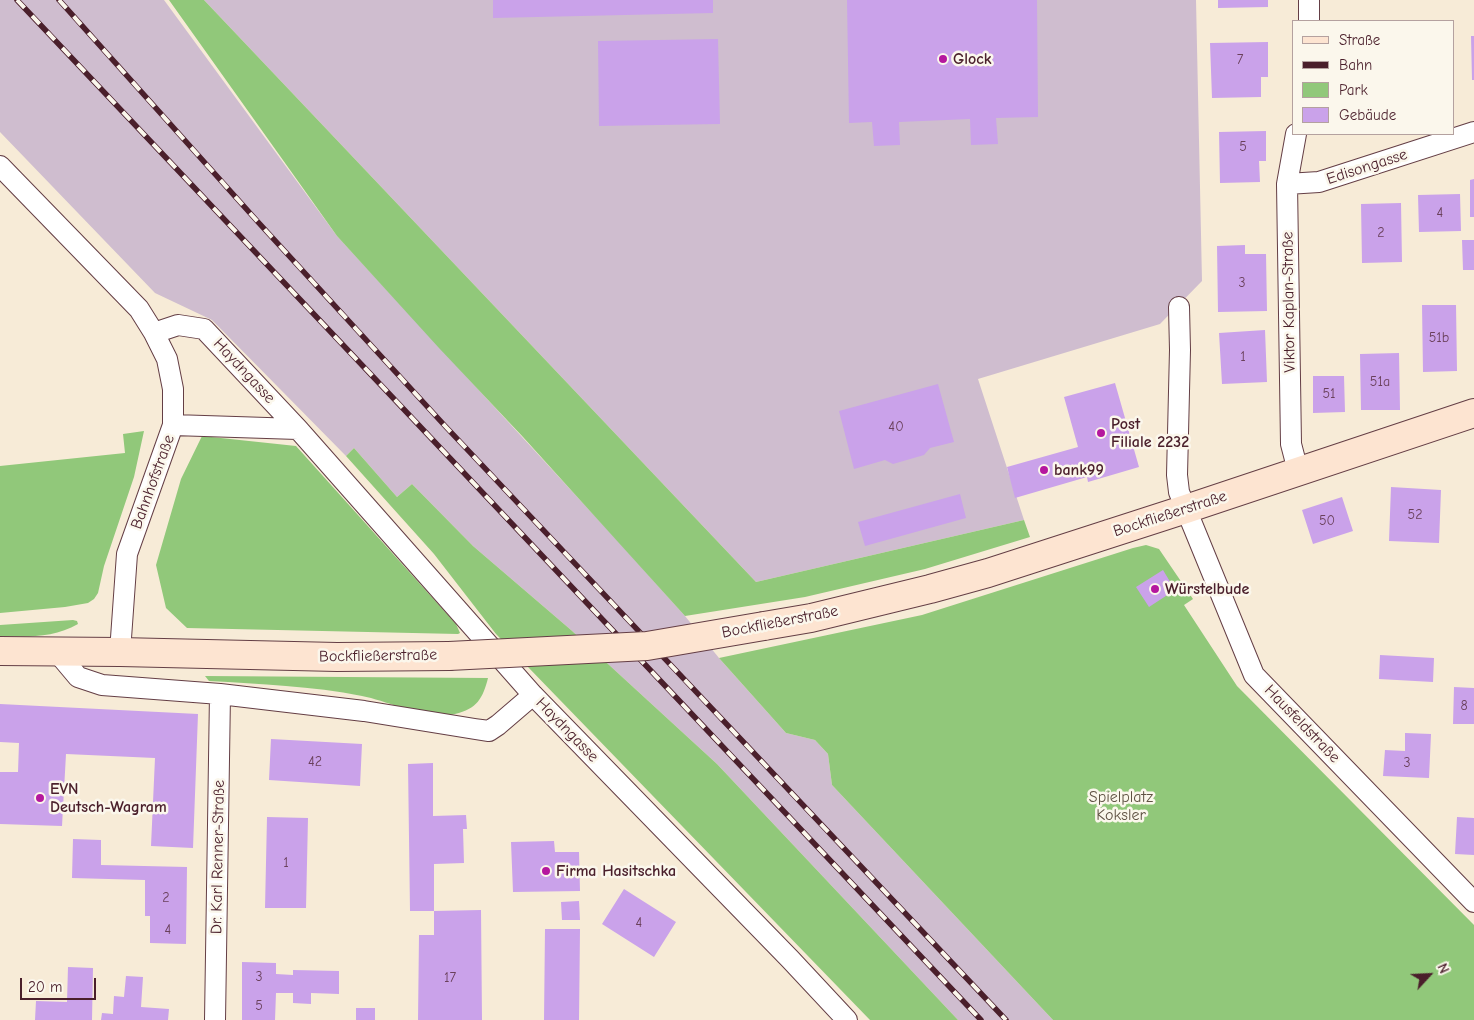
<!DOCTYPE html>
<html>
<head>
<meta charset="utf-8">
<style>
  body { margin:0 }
  #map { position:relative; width:1474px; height:1020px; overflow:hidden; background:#f7ebd7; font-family:"Comic Neue",sans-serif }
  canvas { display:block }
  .legend { position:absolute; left:1292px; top:20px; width:162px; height:115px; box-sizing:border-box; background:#fbf7ec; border:1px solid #b4a19f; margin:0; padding:6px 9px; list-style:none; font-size:15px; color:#4a1f2b }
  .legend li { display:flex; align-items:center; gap:10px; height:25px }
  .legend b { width:25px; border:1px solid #b4a19f }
  .north { position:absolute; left:1404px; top:950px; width:50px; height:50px; -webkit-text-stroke:4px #fbf7ec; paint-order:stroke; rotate:65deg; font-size:14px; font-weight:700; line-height:20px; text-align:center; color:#4a1f2b }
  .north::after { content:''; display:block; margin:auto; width:18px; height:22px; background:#4a1f2b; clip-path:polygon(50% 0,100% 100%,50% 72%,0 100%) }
  .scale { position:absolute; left:20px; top:978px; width:76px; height:22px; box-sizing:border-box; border:2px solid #4a1f2b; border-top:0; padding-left:6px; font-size:15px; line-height:18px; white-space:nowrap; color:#4a1f2b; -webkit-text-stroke:4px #fbf7ec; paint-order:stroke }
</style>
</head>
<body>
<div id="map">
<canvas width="1474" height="1020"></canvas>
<ul class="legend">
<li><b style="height:6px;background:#fde4d1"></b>Straße</li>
<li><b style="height:6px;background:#4a1f2b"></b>Bahn</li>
<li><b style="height:14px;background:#91c87a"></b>Park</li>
<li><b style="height:14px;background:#caa2ea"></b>Gebäude</li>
</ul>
<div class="north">N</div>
<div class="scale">20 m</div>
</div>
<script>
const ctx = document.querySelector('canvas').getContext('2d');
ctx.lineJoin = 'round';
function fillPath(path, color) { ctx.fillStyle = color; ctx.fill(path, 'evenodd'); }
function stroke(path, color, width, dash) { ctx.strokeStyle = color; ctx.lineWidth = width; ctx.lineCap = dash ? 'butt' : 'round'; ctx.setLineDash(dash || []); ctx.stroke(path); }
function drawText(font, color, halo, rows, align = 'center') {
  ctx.font = font + ' "Comic Neue",sans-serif'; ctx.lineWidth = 5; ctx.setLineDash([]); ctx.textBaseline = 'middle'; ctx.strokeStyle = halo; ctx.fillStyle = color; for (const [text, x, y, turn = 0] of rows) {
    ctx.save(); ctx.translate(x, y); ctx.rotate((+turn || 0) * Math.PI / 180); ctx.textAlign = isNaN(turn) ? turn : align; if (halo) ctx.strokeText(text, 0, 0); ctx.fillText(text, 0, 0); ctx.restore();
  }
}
fillPath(new Path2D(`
  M0 0H164L337 236 616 539 685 616 719 658 786 733 815 740 828 754 832 785 1053 1020H958L717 764 571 630 473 546 412 484 397 497 354 448 346 456 212 320 155 293 0 132Z
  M204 0H1196L1202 281 1160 324 978 379 1024 520 756 582Z`), '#cfbdcf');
fillPath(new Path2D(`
  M169 0H204L756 582 1024 520 1030 537 925 569 805 597 685 616 523 437 439 348 337 236Z
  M144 431 134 477 104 566 98 593 94 599 88 603 65 607 0 613V466L125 453 123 434Z
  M202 436 296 446 456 624 460 633 458 634 187 628 166 608 156 565 181 479Z
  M354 448 397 497 412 484 473 546 571 630 717 764 958 1020H870L496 634 434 554 346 456Z
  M1146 545 1159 549 1193 599 1184 605 1237 686 1474 925V1020H1053L832 785 828 754 815 740 786 733 719 658 922 615 1133 548Z
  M73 620 77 621 78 624C54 638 27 637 0 636V625Z
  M205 676 488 678C483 698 477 709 455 714 427 721 389 701 362 696 312 686 260 684 209 681Z`), '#91c87a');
fillPath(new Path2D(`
  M493 0H713V13L493 18Z
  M847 0H1037L1038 117 996 118 998 144 971 145 970 119 899 122 900 145 874 146 872 122 849 123Z
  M1218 0H1268V7L1218 8Z
  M1471 36H1474V80H1472Z
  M718 39 720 124 599 126 598 41Z
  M1268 42V77H1261V97L1212 98 1210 43Z
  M1266 131V161H1259L1260 182 1220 183 1219 132Z
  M1474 179V217H1470V180Z
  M1460 194 1461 231 1419 232 1418 195Z
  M1401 203 1402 262 1362 263 1361 204Z
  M1462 240H1474V270H1463Z
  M1245 245V254H1266L1267 311 1218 312 1217 246Z
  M1422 305H1456L1457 371 1423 372Z
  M1265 330 1267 382 1222 384 1219 333Z
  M1399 353 1400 410H1361L1360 354Z
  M1313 376H1344L1345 412 1313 413Z
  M1115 383 1139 467 1088 482 1087 477 1015 498 1007 467 1078 447 1064 397Z
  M938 384 954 442 930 448 924 455 893 464 885 460 854 469 839 411Z
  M1391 487 1441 490 1439 543 1389 541Z
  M960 494 966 518 865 546 858 522Z
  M1342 497 1353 531 1313 544 1302 510Z
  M1163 570 1175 590 1149 607 1136 587Z
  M1380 655 1434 658 1433 682 1379 679Z
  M1454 687 1474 688V724H1453Z
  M0 704 198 714 193 848 151 846 155 758 66 754 62 826 0 824V772H18L19 743 0 742Z
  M1405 733 1431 734 1429 778 1383 776 1385 750 1405 751Z
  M271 739 362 744 360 786 269 780Z
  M433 763V816L466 815 467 829H463L464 863 434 864V911L481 910 482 1020H418L419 935H434V911H410L408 764Z
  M267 817 308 818 306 908H265Z
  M1457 817 1474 818V855L1455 854Z
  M73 839 101 840V865L187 867 186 944 150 943V916H145V880L72 878Z
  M554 841 555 852H579L580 891 513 892 511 842Z
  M624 889 676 922 654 957 602 924Z
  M579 901 580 920H562L561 902Z
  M545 929H580L579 1020H544Z
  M242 962 276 963V974L293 975V970L339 971V994L311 993V1004L293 1003V993H276L275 1020H242Z
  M68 967 93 968 92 1020H35L36 1001 67 1002Z
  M126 976 143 977 141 1007 169 1009 168 1020H101L102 1013 113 1014 114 996 124 997Z
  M356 1008H375V1020H356Z`), '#caa2ea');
const minor = new Path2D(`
  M1309 0V21
  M1296 134 1287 184 1291 444 1298 471
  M0 166 139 309 154 333 167 359 173 389V425L127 554 120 652
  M1287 184 1319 182 1474 132
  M1179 307 1180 350 1177 475 1179 492 1254 675 1474 902
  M154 333 178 325 204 329 298 429 533 695 790 959 847 1020
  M173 425 298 429
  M57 652 78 677 102 685 220 694 364 711 475 729 489 731 498 725 533 695
  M215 1020 220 694`);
const secondary = new Path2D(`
  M764 626 811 618 930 589 988 573 1186 509 1474 413
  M0 651 120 652 337 657 449 656`);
stroke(minor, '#643e45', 22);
stroke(secondary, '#643e45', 30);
stroke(minor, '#fff', 20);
stroke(secondary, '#fde4d1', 28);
const rail = new Path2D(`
  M17 0 981 1020
  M59 0 258 222 446 427 1006 1020`);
stroke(rail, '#4a1f2b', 5.5);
stroke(rail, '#fbf7ec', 4, [11]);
const secondaryBridge = new Path2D(`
  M449 656 647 646 764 626`);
stroke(secondaryBridge, '#643e45', 30, []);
stroke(secondaryBridge, '#fde4d1', 28);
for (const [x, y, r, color] of [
  [943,59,5,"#b5179e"],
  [1101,433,5,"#b5179e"],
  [1044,470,5,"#b5179e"],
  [1155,589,5,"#b5179e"],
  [40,798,5,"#b5179e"],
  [546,871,5,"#b5179e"]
]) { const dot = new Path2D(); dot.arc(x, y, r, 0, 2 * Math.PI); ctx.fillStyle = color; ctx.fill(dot); stroke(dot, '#fbf7ec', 2); }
drawText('14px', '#6a405b', null, [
  ["7",1240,60],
  ["5",1243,147],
  ["4",1440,213],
  ["2",1381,233],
  ["3",1242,283],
  ["51b",1439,338],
  ["1",1243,357],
  ["51a",1380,382],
  ["51",1329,394],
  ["40",896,427],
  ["52",1415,515],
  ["50",1327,521],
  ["8",1464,706],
  ["42",315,762],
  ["3",1407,763],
  ["1",286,863],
  ["2",166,898],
  ["4",639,923],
  ["4",168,930],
  ["3",259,977],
  ["17",450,978],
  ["5",259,1006]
]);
drawText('bold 16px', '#4a1f2b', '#fbf7ec', [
  ["Glock",953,59],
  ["Post",1111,424],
  ["Filiale 2232",1111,442],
  ["bank99",1054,470],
  ["Würstelbude",1165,589],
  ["EVN",50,789],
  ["Deutsch-Wagram",50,807],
  ["Firma Hasitschka",556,871]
], 'left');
drawText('16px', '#4a1f2b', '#fbf7ec', [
  ["Edisongasse",1367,167,-18],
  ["Viktor Kaplan-Straße",1289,302,-91],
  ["Haydngasse",244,371,47],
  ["Bahnhofstraße",153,482,-70],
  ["Bockfließerstraße",1170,514,-18],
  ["Bockfließerstraße",780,622,-11],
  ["Bockfließerstraße",378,656,-1],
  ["Hausfeldstraße",1302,724,46],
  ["Haydngasse",567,730,46],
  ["Dr. Karl Renner-Straße",218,857,-89]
]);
drawText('16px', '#5f5243', '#fbf7ec', [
  ["Spielplatz",1121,797],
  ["Koksler",1121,815]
]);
</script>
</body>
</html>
